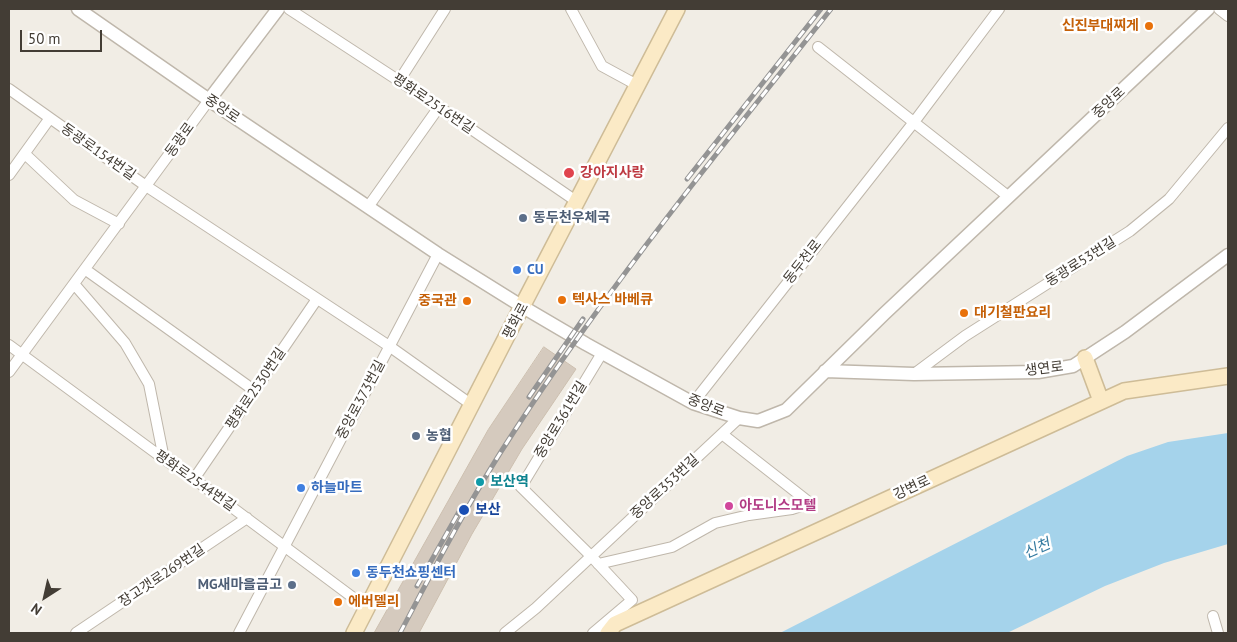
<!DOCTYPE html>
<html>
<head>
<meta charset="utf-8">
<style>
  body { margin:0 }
  #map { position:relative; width:1237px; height:642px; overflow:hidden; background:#f1ede5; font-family:"PT Sans",sans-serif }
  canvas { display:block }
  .frame { position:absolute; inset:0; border:10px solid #433d35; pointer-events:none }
  .north { position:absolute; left:20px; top:572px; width:50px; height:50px; -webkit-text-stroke:4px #fff; paint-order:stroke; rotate:215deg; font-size:14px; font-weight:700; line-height:20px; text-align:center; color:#433d35 }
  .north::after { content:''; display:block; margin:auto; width:18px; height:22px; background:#433d35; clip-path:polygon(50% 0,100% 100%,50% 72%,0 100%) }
  .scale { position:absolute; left:20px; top:30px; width:82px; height:22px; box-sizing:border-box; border:2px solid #433d35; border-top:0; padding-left:6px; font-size:15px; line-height:18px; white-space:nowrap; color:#433d35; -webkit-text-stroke:4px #fff; paint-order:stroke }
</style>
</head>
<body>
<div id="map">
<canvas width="1237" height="642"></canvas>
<div class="frame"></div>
<div class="north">N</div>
<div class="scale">50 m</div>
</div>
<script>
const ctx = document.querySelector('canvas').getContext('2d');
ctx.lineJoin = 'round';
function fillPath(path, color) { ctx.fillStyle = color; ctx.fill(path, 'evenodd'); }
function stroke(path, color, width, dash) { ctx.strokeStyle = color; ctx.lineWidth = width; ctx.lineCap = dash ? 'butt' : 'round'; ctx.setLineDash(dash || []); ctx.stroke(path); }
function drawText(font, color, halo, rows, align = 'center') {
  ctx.font = font + ' "PT Sans","Noto Sans KR",sans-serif'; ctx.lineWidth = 5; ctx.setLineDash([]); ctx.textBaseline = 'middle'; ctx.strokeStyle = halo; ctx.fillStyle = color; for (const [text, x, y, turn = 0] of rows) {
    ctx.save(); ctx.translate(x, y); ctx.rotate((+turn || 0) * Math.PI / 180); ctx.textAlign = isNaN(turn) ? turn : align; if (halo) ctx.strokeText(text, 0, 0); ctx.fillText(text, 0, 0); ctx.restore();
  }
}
fillPath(new Path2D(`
  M1228 433V544L1164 563 1105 586 1007 633H780L1127 456 1168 442Z`), '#a5d3eb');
const building = new Path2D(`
  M544 347 576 369 522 449 472 534 419 633H374L488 430Z`);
fillPath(building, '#d5cabe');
stroke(building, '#ccbfaf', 1);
const minor = new Path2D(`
  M289 9 439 107 576 201
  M571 9 602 66 637 85
  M1219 9 1228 16
  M818 47 1009 197
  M399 81 445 9
  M9 89 146 186 389 346 472 405
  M25 154 74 200 119 224
  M9 175 50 118
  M368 207 439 107
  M86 270 255 391
  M75 285 125 343 149 384 164 459
  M9 345 164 459 194 479 367 608
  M9 372 209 100
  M914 374 965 336 1130 231 1169 199 1228 128
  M693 403 914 122 999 9
  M722 434 810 503
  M194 479 317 299
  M598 564 672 547 715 523 749 515 792 509 810 503
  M1213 616 1218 633
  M76 633 247 518
  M239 633 438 254
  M505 633 536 608 739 418
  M593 633 632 600 591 556 521 487 602 353`);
const tertiary = new Path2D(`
  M78 9 209 100 438 254 523 307 586 344 693 403 739 418 758 421 786 410 884 314 1208 9
  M209 100 278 9
  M825 371 914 374 1038 372 1073 366 1125 332 1228 255`);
const secondary = new Path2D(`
  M1085 358 1101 401
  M354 633C461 425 568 216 677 9
  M608 633 615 624 1124 391 1228 376`);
stroke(minor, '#bfb7ab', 12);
stroke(tertiary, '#bfb7ab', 15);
stroke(secondary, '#cebc97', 18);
stroke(minor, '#fff', 10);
stroke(tertiary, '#fff', 12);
stroke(secondary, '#fbeac6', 15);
const rail = new Path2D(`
  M687 179 821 9
  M529 397 583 319
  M417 586 460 510
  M400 633C436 565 472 495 515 430 611 283 722 147 831 9`);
stroke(rail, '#949494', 5);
stroke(rail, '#fff', 3, [9]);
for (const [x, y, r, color] of [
  [1149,26,5,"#e8710a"],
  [569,173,6,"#e0444e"],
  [523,218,5,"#5c6f8a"],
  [517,270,5,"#3f7fe0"],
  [562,300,5,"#e8710a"],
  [467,301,5,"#e8710a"],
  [964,313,5,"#e8710a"],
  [416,436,5,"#5c6f8a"],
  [480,482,5,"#0f9aa8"],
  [301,488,5,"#3f7fe0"],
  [729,506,5,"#d1479c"],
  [464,510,6,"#1a4fb4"],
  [356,573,5,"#3f7fe0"],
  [292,585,5,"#5c6f8a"],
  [338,602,5,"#e8710a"]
]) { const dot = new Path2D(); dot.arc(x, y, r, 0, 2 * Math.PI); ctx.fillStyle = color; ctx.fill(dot); stroke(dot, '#fff', 2); }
drawText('bold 14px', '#c56008', '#fff', [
  ["신진부대찌게",1139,26,"right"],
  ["텍사스 바베큐",572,300],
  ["중국관",457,301,"right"],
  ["대기철판요리",974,313],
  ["에버델리",348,602]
], 'left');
drawText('14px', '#433d35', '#fff', [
  ["중앙로",1109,103,-43],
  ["평화로2516번길",433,104,34],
  ["중앙로",222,109,34],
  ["동광로",180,140,-54],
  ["동광로154번길",98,152,35],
  ["동두천로",803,262,-52],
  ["동광로53번길",1081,262,-32],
  ["평화로",516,321,-62],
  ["생연로",1044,369,-7],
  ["평화로2530번길",256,389,-56],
  ["중앙로373번길",361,400,-62],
  ["중앙로",706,406,21],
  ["중앙로361번길",561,420,-59],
  ["평화로2544번길",195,481,35],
  ["중앙로353번길",665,487,-43],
  ["강변로",912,488,-25],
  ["장고갯로269번길",162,576,-34]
]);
drawText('bold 14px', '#be3a42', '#fff', [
  ["강아지사랑",580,173]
], 'left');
drawText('bold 14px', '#4e5e75', '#fff', [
  ["동두천우체국",533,218],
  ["농협",426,436],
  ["MG새마을금고",282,585,"right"]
], 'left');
drawText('bold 14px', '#366cbe', '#fff', [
  ["CU",527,270],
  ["하늘마트",311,488],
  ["동두천쇼핑센터",366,573]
], 'left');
drawText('bold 14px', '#0d838f', '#fff', [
  ["보산역",490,482]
], 'left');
drawText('bold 14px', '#b23c85', '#fff', [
  ["아도니스모텔",739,506]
], 'left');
drawText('bold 14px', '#164399', '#fff', [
  ["보산",475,510]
], 'left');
drawText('italic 15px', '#347aa0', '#fff', [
  ["신천",1037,549,-24]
]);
</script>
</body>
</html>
